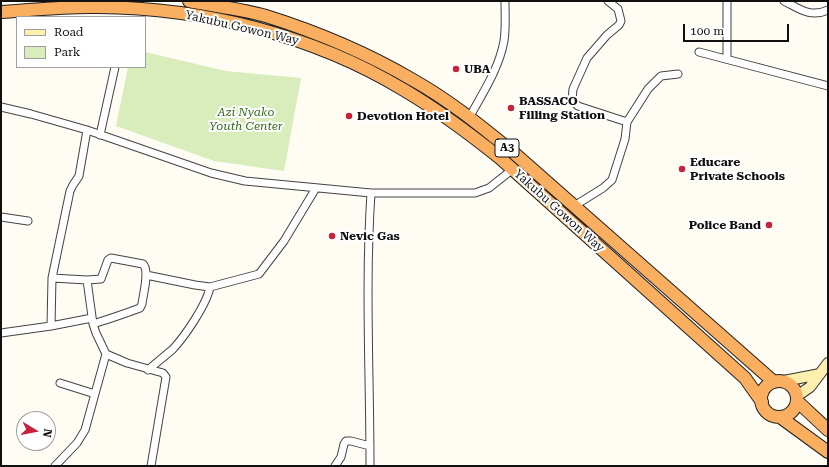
<!DOCTYPE html>
<html>
<head>
<meta charset="utf-8">
<style>
  body { margin:0 }
  #map { position:relative; width:829px; height:467px; overflow:hidden; background:#fffcf4; font-family:"Roboto Serif",serif }
  canvas { display:block }
  .frame { position:absolute; inset:0; border:2px solid #101010; pointer-events:none }
  .legend { position:absolute; left:16px; top:16px; width:130px; height:52px; box-sizing:border-box; background:#fff; border:1px solid #9f9f9f; margin:0; padding:5px 7px; list-style:none; font-size:12px; color:#101010 }
  .legend li { display:flex; align-items:center; gap:8px; height:20px }
  .legend b { width:20px; border:1px solid #9f9f9f }
  .north { position:absolute; left:16px; top:411px; width:40px; height:40px; box-sizing:border-box; background:#fff; border:1px solid #9f9f9f; border-radius:50%; rotate:100deg; font-size:11px; font-weight:700; line-height:16px; text-align:center; color:#101010 }
  .north::after { content:''; display:block; margin:auto; width:14px; height:18px; background:#c62239; clip-path:polygon(50% 0,100% 100%,50% 72%,0 100%) }
  .scale { position:absolute; left:683px; top:24px; width:106px; height:18px; box-sizing:border-box; border:2px solid #101010; border-top:0; padding-left:5px; font-size:12px; line-height:14px; white-space:nowrap; color:#101010; -webkit-text-stroke:3px #fff; paint-order:stroke }
</style>
</head>
<body>
<div id="map">
<canvas width="829" height="467"></canvas>
<div class="frame"></div>
<ul class="legend">
<li><b style="height:5px;background:#ffefaf"></b>Road</li>
<li><b style="height:11px;background:#d9ecbb"></b>Park</li>
</ul>
<div class="north">N</div>
<div class="scale">100 m</div>
</div>
<script>
const ctx = document.querySelector('canvas').getContext('2d');
ctx.lineJoin = 'round';
function fillPath(path, color) { ctx.fillStyle = color; ctx.fill(path, 'evenodd'); }
function stroke(path, color, width, dash) { ctx.strokeStyle = color; ctx.lineWidth = width; ctx.lineCap = dash ? 'butt' : 'round'; ctx.setLineDash(dash || []); ctx.stroke(path); }
function drawText(font, color, halo, rows, align = 'center') {
  ctx.font = font + ' "Roboto Serif",serif'; ctx.lineWidth = 4; ctx.setLineDash([]); ctx.textBaseline = 'middle'; ctx.strokeStyle = halo; ctx.fillStyle = color; for (const [text, x, y, turn = 0] of rows) {
    ctx.save(); ctx.translate(x, y); ctx.rotate((+turn || 0) * Math.PI / 180); ctx.textAlign = isNaN(turn) ? turn : align; if (halo) ctx.strokeText(text, 0, 0); ctx.fillText(text, 0, 0); ctx.restore();
  }
}
fillPath(new Path2D(`
  M145 52 226 71 301 78 284 171 214 161 116 126 128 67H145Z`), '#d9ecbb');
const minor = new Path2D(`
  M608 1 618 9 621 21 619 25 607 35 587 58 573 89 572 100 578 106 627 122
  M784 1C800 9 810 18 828 10
  M699 52 828 86
  M727 59V1
  M1 107 31 114 87 130 211 173 245 181 371 193H475L489 188 513 169
  M469 118C482 94 499 69 504 41 506 28 505 14 505 1
  M100 135 115 67
  M574 206 603 188 612 180 625 139 627 122 648 89 661 76 678 74
  M1 217 28 221
  M146 275 195 285 210 287 259 274 284 241 316 188
  M52 278 87 280 101 279 108 260 111 258 143 264C150 271 143 294 142 304L140 308C124 314 109 319 93 324
  M87 280 93 324 96 333 106 354 127 363 163 373 166 377 151 466
  M51 326 52 278 70 191 73 185 79 176 87 130
  M1 333 51 326 92 318
  M148 370C156 363 165 356 173 349 185 336 207 304 210 287
  M60 383 95 394
  M55 466 77 443 85 430 106 354
  M335 466 341 457 344 444 346 441H351L370 446
  M370 466C370 375 365 284 371 193`);
const secondary = new Path2D(`
  M784 381 820 374
  M797 396 810 387 828 363`);
const trunk = new Path2D(`
  M189 1C214 6 242 9 266 16 317 32 367 53 413 80 449 100 482 127 514 153L774 382
  M1 12C33 10 66 6 98 7 204 8 313 35 404 90 438 110 470 134 500 158L745 378 762 402
  M761 399a18 18 0 1 1 36 0a18 18 0 1 1-36 0Z
  M797 401 828 430
  M780 417 828 452`);
stroke(minor, '#434343', 9);
stroke(secondary, '#323232', 12);
stroke(trunk, '#212121', 14);
stroke(minor, '#fff', 7);
stroke(secondary, '#ffefaf', 10);
stroke(trunk, '#faae60', 12);
for (const [x, y, r, color] of [
  [456,69,4,"#c62239"],
  [511,108,4,"#c62239"],
  [349,116,4,"#c62239"],
  [682,169,4,"#c62239"],
  [769,225,4,"#c62239"],
  [332,236,4,"#c62239"]
]) { const dot = new Path2D(); dot.arc(x, y, r, 0, 2 * Math.PI); ctx.fillStyle = color; ctx.fill(dot); stroke(dot, '#fff', 1.5); }
for (const [x, y, w] of [
  [507,148,24]
]) { const box = new Path2D(); box.roundRect(x - w / 2, y - 9, w, 18, 3); ctx.fillStyle = '#fff'; ctx.fill(box); stroke(box, '#101010', 1); }
drawText('bold 11px', '#101010', null, [
  ["A3",507,148]
]);
drawText('12px', '#101010', '#fff', [
  ["Yakubu Gowon Way",242,28,13],
  ["Yakubu Gowon Way",559,211,42]
]);
drawText('bold 12px', '#101010', '#fff', [
  ["UBA",464,69],
  ["BASSACO",519,101],
  ["Filling Station",519,115],
  ["Devotion Hotel",357,116],
  ["Educare",690,162],
  ["Private Schools",690,176],
  ["Police Band",761,225,"right"],
  ["Nevic Gas",340,236]
], 'left');
drawText('italic 12px', '#346c1d', '#fff', [
  ["Azi Nyako",246,112],
  ["Youth Center",246,126]
]);
</script>
</body>
</html>
